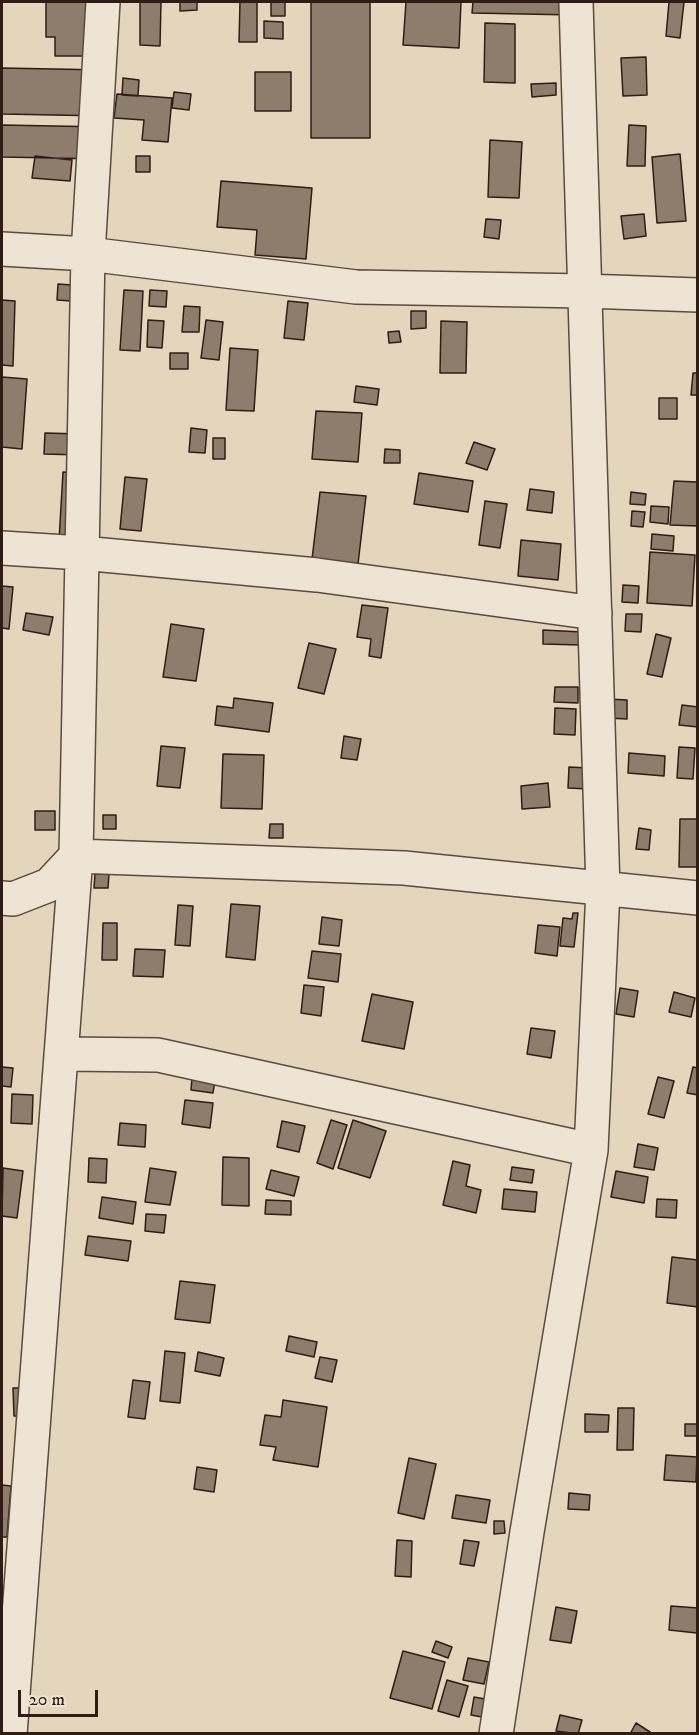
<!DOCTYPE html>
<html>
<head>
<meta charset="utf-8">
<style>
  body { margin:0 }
  #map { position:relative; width:699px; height:1735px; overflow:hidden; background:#e3d6bc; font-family:"IM FELL DW Pica",serif }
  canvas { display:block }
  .frame { position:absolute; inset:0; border:3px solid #301c15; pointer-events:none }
  .scale { position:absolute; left:18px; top:1690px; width:80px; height:27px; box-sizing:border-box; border:3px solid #301c15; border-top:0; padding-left:8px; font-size:18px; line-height:21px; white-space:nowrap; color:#301c15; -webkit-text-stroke:4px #ede4d3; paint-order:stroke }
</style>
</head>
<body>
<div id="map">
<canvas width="699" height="1735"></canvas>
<div class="frame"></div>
<div class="scale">20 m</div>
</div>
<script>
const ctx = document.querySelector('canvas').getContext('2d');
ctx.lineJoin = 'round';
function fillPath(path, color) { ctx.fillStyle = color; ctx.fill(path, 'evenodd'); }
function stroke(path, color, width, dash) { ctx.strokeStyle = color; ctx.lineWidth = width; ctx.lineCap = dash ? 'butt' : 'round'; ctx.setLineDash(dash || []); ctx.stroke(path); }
const building = new Path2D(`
  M46 2H94V56H55V37H46Z
  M140 2H161L160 46 140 45Z
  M180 2H197V10L180 11Z
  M240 2H257V42H239Z
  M271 2H285V16H271Z
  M311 2H370V138H311Z
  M406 2H461L459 48 403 45Z
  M473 2H574V15L472 13Z
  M669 2H684L680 38 666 36Z
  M264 21 283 22V39L264 38Z
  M485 23 515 24V83L484 82Z
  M646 57 647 95 623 96 621 58Z
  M2 68 106 70 105 116 2 114Z
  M255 72H291V111H255Z
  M123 78 139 80 138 96 122 95Z
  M556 83V95L532 97 531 84Z
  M174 92 191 94 189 110 172 108Z
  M117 94 172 98 168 142 142 140 144 120 114 118Z
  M2 125 106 127 105 159 2 157Z
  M629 125 646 126 645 166H627Z
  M490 140 522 142 519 198 488 197Z
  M680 154 686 221 657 223 652 157Z
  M35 156 72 160 70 181 32 178Z
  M136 156H150V172H136Z
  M221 181 312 188 306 259 255 255 257 230 217 227Z
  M644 214 646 236 624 239 621 216Z
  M486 219 501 220 499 239 484 237Z
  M58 284 72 285 71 301 57 300Z
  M124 290 143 291 140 351 120 350Z
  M150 290 167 291 166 307 149 306Z
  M2 300 15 301 13 366 2 365Z
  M288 301 308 303 304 340 284 338Z
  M184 306 200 307 199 332H182Z
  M411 311H426V328L411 329Z
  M148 320 164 321 162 348 147 347Z
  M206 320 223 322 219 360 201 358Z
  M441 321 467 322 466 373H440Z
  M399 331 401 342 389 343 388 332Z
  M230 348 258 350 254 411 226 410Z
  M170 353H188V369H170Z
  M693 373H698V395H691Z
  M2 377 27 379 22 449 2 447Z
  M356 386 379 389 377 405 354 402Z
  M659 398H677V419H659Z
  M316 411 362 413 358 462 312 459Z
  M191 428 207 430 205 453 189 452Z
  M45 433 81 434 80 455 44 454Z
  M213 438H225V459H213Z
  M474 442 495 449 487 470 466 463Z
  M385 449 400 450V463H384Z
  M63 472 76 473 73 542 59 541Z
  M419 473 473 481 468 512 414 504Z
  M125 477 147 479 141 531 120 529Z
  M674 481 698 482V526L670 525Z
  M530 489 554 492 552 513 527 510Z
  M320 492 366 496 358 564 312 559Z
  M631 492 646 494 645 505 630 504Z
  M485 501 507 504 500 548 479 545Z
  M651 506 669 507 668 524 650 522Z
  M632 511 645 512 643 527 631 526Z
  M652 534 674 536 673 551 651 549Z
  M521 540 561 544 558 580 518 576Z
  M650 552 695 555 692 606 647 603Z
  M623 585 639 586 638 603 622 602Z
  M2 586 13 587 9 629 2 628Z
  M362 605 388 608 381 658 369 656 371 639 357 637Z
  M26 613 53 617 49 635 23 630Z
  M626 614H642L641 632 625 631Z
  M171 624 204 629 196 681 163 677Z
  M543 630 582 632 581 645 543 644Z
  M656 634 671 638 662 677 647 674Z
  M309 643 336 649 324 694 298 688Z
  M555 687H578V703L554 702Z
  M234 698 273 703 269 732 215 725 217 706 233 708Z
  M609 699 627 700V719L608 718Z
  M682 705 698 707V727L679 725Z
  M555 708 576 709 575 735 554 734Z
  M344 736 361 739 357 760 341 758Z
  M161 746 185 748 180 788 157 786Z
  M679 747 695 748 693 779 677 778Z
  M629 753 665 756 664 776 628 773Z
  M223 754 264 755 262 809 221 808Z
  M569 767 588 768V789L568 788Z
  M548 783 550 807 522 809 521 786Z
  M35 811H55V830H35Z
  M103 815H116V829H103Z
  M680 819H698V867H679Z
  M270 824H283V838H269Z
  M639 828 651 830 649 850 636 849Z
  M95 874H109L108 888H94Z
  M231 904 260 906 255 960 226 957Z
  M178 905 193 906 190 946 175 945Z
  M573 913H578L574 947 560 946 563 918 572 919Z
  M322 917 342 920 339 946 319 944Z
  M103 923H117V960H102Z
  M538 925 560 927 557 956 535 953Z
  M135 949 165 950 163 977 133 976Z
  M312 951 341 954 338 982 308 978Z
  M304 985 324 987 321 1016 301 1013Z
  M620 988 638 991 634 1017 616 1014Z
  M674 992 695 998 691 1017 669 1012Z
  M372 994 413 1002 404 1049 362 1041Z
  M531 1028 555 1031 551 1058 527 1054Z
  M2 1067 13 1068 11 1087 2 1086Z
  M693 1067 698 1068V1095L687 1093Z
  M658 1077 674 1081 664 1118 648 1114Z
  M192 1078 215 1081 213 1093 191 1090Z
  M12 1094 33 1095 32 1124 11 1123Z
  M185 1100 213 1103 210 1128 182 1124Z
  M331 1120 347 1125 333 1169 317 1163Z
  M353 1120 386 1131 370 1178 338 1168Z
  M282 1121 305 1126 299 1152 277 1147Z
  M120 1123 146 1125 145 1147 118 1145Z
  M638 1144 658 1148 654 1170 634 1167Z
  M223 1157 249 1158V1206L222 1205Z
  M89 1158 107 1159 106 1183 88 1182Z
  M453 1161 470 1165 466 1186 481 1190 476 1213 443 1205Z
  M512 1167 534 1170 532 1183 510 1180Z
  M3 1168 23 1171 17 1218 2 1216Z
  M150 1168 176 1172 170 1205 145 1202Z
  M271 1170 299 1177 294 1196 266 1189Z
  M616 1171 648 1177 644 1203 611 1197Z
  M504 1189 537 1192 535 1212 502 1209Z
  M102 1197 136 1202 133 1224 99 1218Z
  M657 1199 677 1200 676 1218 656 1217Z
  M266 1200 291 1201V1215L265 1214Z
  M146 1214 166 1215 164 1233 145 1231Z
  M88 1236 131 1241 128 1261 85 1255Z
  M672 1257 698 1260V1307L667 1303Z
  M180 1281 215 1285 210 1323 175 1319Z
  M289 1336 317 1342 314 1357 286 1351Z
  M165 1351 185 1353 180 1403 160 1401Z
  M198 1352 224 1358 220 1376 195 1371Z
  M320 1357 337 1360 332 1382 315 1378Z
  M133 1380 150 1382 145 1419 128 1417Z
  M13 1388H31L32 1416H14Z
  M283 1400 327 1407 318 1467 273 1460 276 1447 260 1445 265 1415 281 1417Z
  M618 1408H634L633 1450H617Z
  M585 1414 609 1415 608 1432H585Z
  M685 1424H698V1436H685Z
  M666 1455 697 1457 696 1482 664 1480Z
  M409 1458 436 1464 424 1519 398 1513Z
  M197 1467 217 1470 214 1492 194 1489Z
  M2 1485 11 1486 7 1537H2Z
  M569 1493 590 1495 589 1510 568 1509Z
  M456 1495 490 1500 486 1523 452 1518Z
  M494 1521H504L505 1533 494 1534Z
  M397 1540 412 1541 411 1577 395 1576Z
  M464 1540 479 1542 474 1566 460 1564Z
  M671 1606 698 1608 697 1633 669 1630Z
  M556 1607 577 1611 571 1643 550 1640Z
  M436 1641 452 1647 448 1658 432 1652Z
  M403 1651 445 1662 432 1709 390 1698Z
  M468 1658 489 1662 484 1684 463 1680Z
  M447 1680 468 1686 459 1717 438 1711Z
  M474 1697 485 1699 482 1717 471 1715Z
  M560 1715 582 1720 578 1734 556 1731Z
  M636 1723 650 1732 649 1734H630Z`);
fillPath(building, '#8d7d6c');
stroke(building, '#301c15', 1.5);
const minor = new Path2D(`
  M2 249 88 254 356 287 585 291 698 295
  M2 548 82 553 317 575 595 613
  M2 898 13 899 49 885 76 856 404 868 698 898
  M61 1054 158 1055 591 1150
  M10 1734 76 856 88 254 103 2
  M496 1734 527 1532 591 1150 603 889 576 2`);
stroke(minor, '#5d4a3f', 36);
stroke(minor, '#ede4d3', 33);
</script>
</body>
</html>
